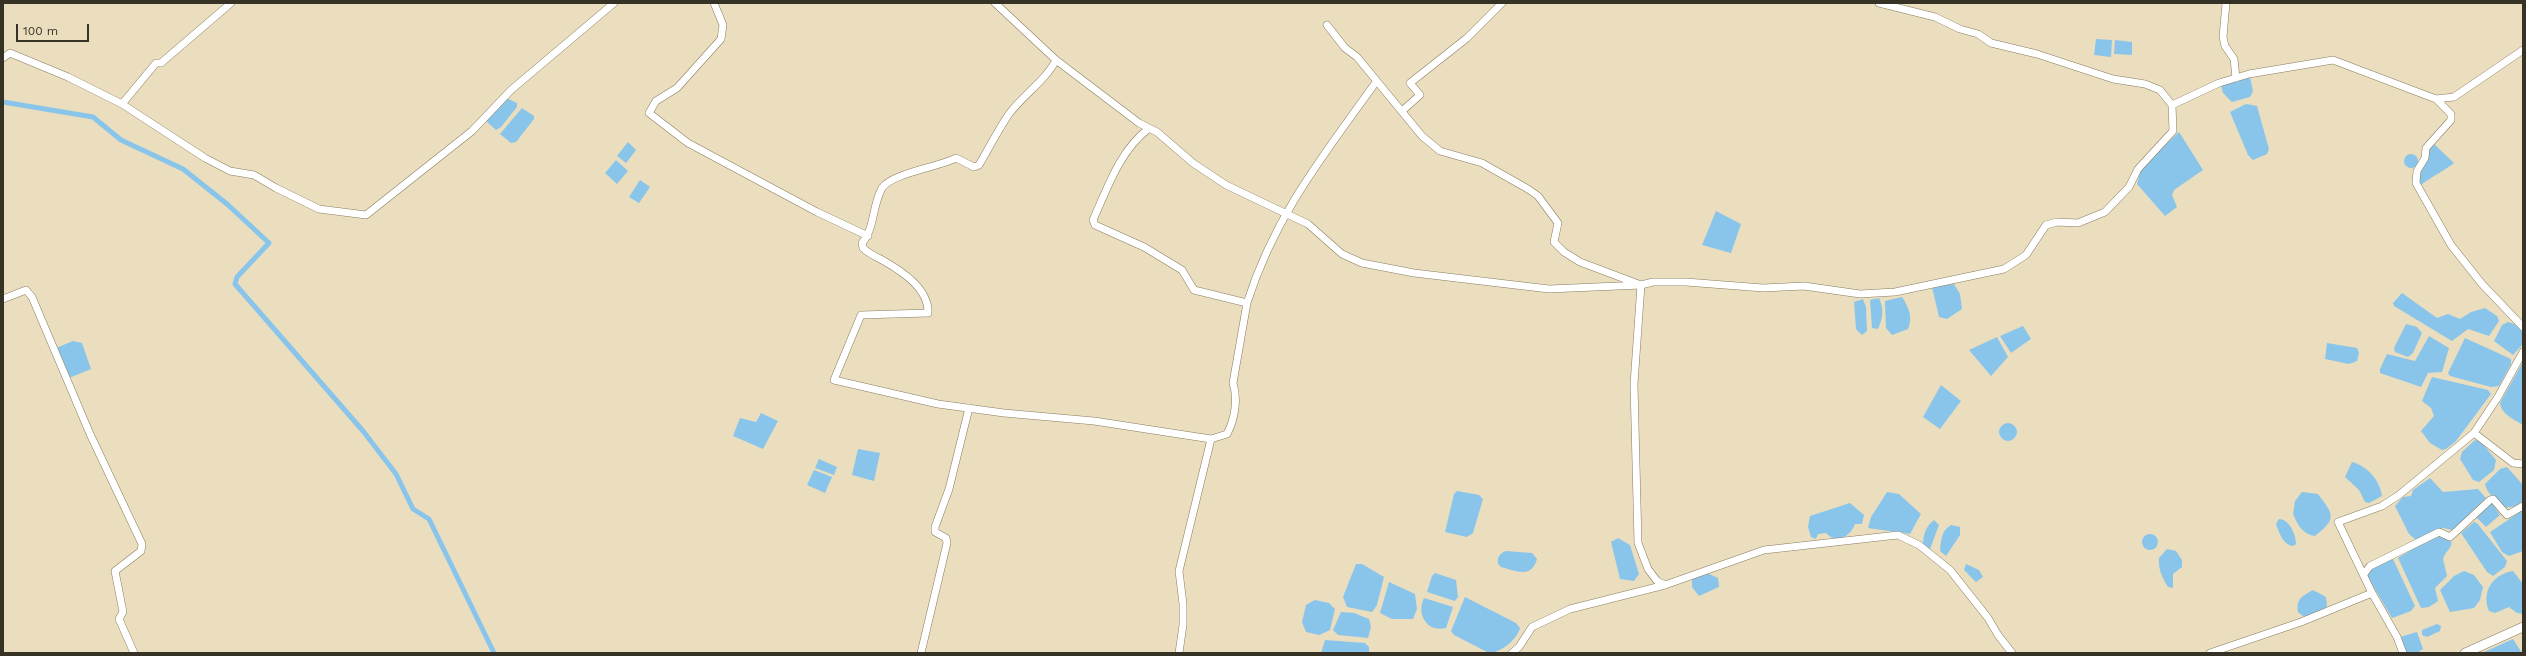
<!DOCTYPE html>
<html>
<head>
<meta charset="utf-8">
<style>
  body { margin:0 }
  #map { position:relative; width:2526px; height:656px; overflow:hidden; background:#eadebe; font-family:"Work Sans",sans-serif }
  canvas { display:block }
  .frame { position:absolute; inset:0; border:4px solid #373226; pointer-events:none }
  .scale { position:absolute; left:16px; top:24px; width:73px; height:18px; box-sizing:border-box; border:2px solid #373226; border-top:0; padding-left:5px; font-size:12px; line-height:14px; white-space:nowrap; color:#373226; -webkit-text-stroke:3px #eadebe; paint-order:stroke }
</style>
</head>
<body>
<div id="map">
<canvas width="2526" height="656"></canvas>
<div class="frame"></div>
<div class="scale">100 m</div>
</div>
<script>
const ctx = document.querySelector('canvas').getContext('2d');
ctx.lineJoin = 'round';
function fillPath(path, color) { ctx.fillStyle = color; ctx.fill(path, 'evenodd'); }
function stroke(path, color, width, dash) { ctx.strokeStyle = color; ctx.lineWidth = width; ctx.lineCap = dash ? 'butt' : 'round'; ctx.setLineDash(dash || []); ctx.stroke(path); }
fillPath(new Path2D(`
  M2096 39 2112 40 2111 57 2094 55Z
  M2115 40 2132 42V55L2114 54Z
  M2250 77 2253 91 2250 97 2232 102 2223 93 2221 85Z
  M506 98 517 103V107L501 127 496 130 486 121Z
  M2246 104 2257 106 2269 149 2267 154 2253 160 2248 155 2230 112Z
  M522 108 534 116V119L516 142 511 143 500 134Z
  M2179 132 2203 170 2174 190 2172 195 2177 207 2165 216 2137 184 2141 169Z
  M628 142 636 150 626 163 617 156Z
  M2434 144 2454 163C2453 165 2427 180 2421 185L2417 181C2418 169 2430 163 2428 149Z
  M2404 161a7 7 0 1 1 14 0a7 7 0 1 1-14 0Z
  M616 160 628 171 617 184 605 173Z
  M640 180 650 187 639 203 629 197Z
  M1716 211 1741 224 1731 253 1702 245Z
  M1954 284 1960 294 1962 309 1947 319 1939 317 1932 287Z
  M2402 293 2437 318 2448 314 2460 319 2471 312 2485 308 2497 316 2499 321 2489 336 2468 329 2452 341 2394 306 2393 303Z
  M1902 297C1909 308 1913 317 1908 329L1892 335 1886 328 1885 301Z
  M1879 298C1884 309 1883 318 1878 329L1872 328 1870 300Z
  M1863 299 1866 307 1867 331 1862 335 1856 329 1854 302Z
  M2508 322 2514 324 2523 332V344L2513 355 2494 341 2502 325Z
  M2406 324 2417 327 2422 333 2413 353 2408 357 2395 352 2394 348Z
  M2023 326 2031 339 2011 353 2000 336Z
  M2429 336 2449 348 2442 372 2428 373 2421 387 2380 373V369L2387 354 2415 361Z
  M1997 337 2008 357 1991 376 1969 350Z
  M2465 338 2511 359V364L2499 386 2491 387 2450 376 2448 373Z
  M73 341 82 343 91 369 69 378 56 348Z
  M2327 343 2357 348 2359 353 2357 361 2349 364 2325 359Z
  M2523 362V425C2514 419 2502 415 2500 403Z
  M2432 377 2488 390 2491 394 2456 441 2446 449 2442 450 2430 443 2421 431 2434 416 2431 408 2422 401Z
  M1941 385 1961 401 1940 429 1923 417Z
  M761 413 778 421 763 449 733 436 740 418 756 422Z
  M1999 432a9 9 0 1 1 18 0a9 9 0 1 1-18 0Z
  M2475 440 2481 442 2496 460 2494 470 2479 482 2473 480 2460 459 2462 452Z
  M858 449 880 453 874 481 852 475Z
  M819 459 837 467 834 475 815 468Z
  M2352 462C2367 466 2380 480 2382 496L2369 503 2365 502 2359 490 2345 477Z
  M2507 467 2523 485V501L2515 506 2505 508C2498 502 2487 494 2485 484L2500 469Z
  M814 470 832 477 825 493 807 485Z
  M2430 478 2443 492 2478 489 2486 498 2453 530 2443 528 2416 540 2409 534 2395 506 2403 497 2411 496 2413 490Z
  M1457 491 1479 495 1483 499 1473 533 1467 537 1445 532 1454 494Z
  M1887 492 1899 494 1921 514 1910 534 1868 528 1871 517Z
  M2302 492 2318 494C2335 516 2336 519 2315 536 2302 534 2298 525 2293 514L2295 501Z
  M1850 503 1864 515 1862 524H1855C1851 536 1836 545 1826 533L1818 534 1816 539 1811 537 1808 527 1810 516Z
  M2492 503 2500 515 2486 527 2476 517Z
  M2523 510V551L2509 556 2502 552 2490 532Z
  M2279 519C2289 519 2296 534 2296 544L2293 546C2283 545 2279 532 2276 524Z
  M1934 520 1939 525 1930 549 1923 545C1923 535 1926 526 1934 520Z
  M2474 522 2477 523 2507 561 2505 567 2493 576 2487 572 2461 533Z
  M1951 525 1960 527V535L1946 556 1940 551C1941 540 1941 531 1951 525Z
  M2439 533C2462 543 2447 547 2443 559L2447 576 2435 588 2438 601 2429 607 2421 608 2398 558Z
  M2142 542a8 8 0 1 1 16 0a8 8 0 1 1-16 0Z
  M1618 538 1630 545 1639 574 1634 581 1620 579 1611 542Z
  M2167 549 2176 551 2182 560V567L2173 574V588L2168 587C2162 578 2158 568 2159 558Z
  M1506 551 1532 553 1537 559C1531 579 1517 571 1501 567L1498 564C1497 557 1500 553 1506 551Z
  M2393 559 2415 606 2411 611 2392 618 2366 574 2367 570Z
  M1356 564H1362L1384 577 1377 605 1372 612 1347 607 1343 597Z
  M1966 564 1979 570 1983 577 1976 582 1964 570Z
  M2464 571 2474 575 2483 587 2480 600 2474 608 2450 612 2440 590 2454 576Z
  M2513 571 2523 584V614L2517 613 2509 607 2495 613 2489 611C2481 592 2493 574 2513 571Z
  M1435 573 1456 580 1458 597 1455 601 1427 592 1432 576Z
  M1707 573 1718 578 1719 587 1699 596 1692 587V578Z
  M1389 582 1415 594 1417 609 1413 619H1392L1380 613Z
  M2313 590 2326 597 2327 606 2319 613 2304 617 2298 612C2296 599 2302 596 2313 590Z
  M1465 597 1516 623 1520 628C1517 640 1500 653 1489 653L1454 635 1451 631Z
  M1424 598 1453 607 1446 628C1427 633 1416 614 1424 598Z
  M1315 600 1329 603 1335 609 1330 630 1319 635 1306 632 1302 622 1306 605Z
  M1341 612 1354 613 1369 619 1371 627 1368 638 1338 635 1333 630Z
  M2437 624 2441 626 2440 631 2427 637 2422 635V630Z
  M2417 632 2423 649 2417 653H2403L2400 637Z
  M2513 639 2522 653H2482Z
  M1325 640 1365 643 1369 647V653H1321Z`), '#89c5ea');
stroke(new Path2D(`
  M3 102 93 117 121 140 183 169 227 204 269 243 237 277 235 284 363 431 396 474 413 509 429 519 494 653`), '#89c5ea', 5);
const minor = new Path2D(`
  M714 3 723 25 721 39 677 88 656 101 649 113 688 143 817 212 868 236
  M995 3 1056 60 1139 123 1157 132 1193 163 1226 185 1308 224 1342 254 1362 263 1414 273 1549 289 1641 285 1634 384 1638 543 1648 569 1657 581 1665 585 1764 550 1898 535 1919 545 1950 570 1988 618 1998 635 2012 653
  M1879 3 1935 17 1960 29 1978 34 1991 43 2037 54 2113 79 2145 84 2160 90 2172 105
  M2226 3 2223 37 2225 46 2234 59 2236 78
  M1327 25 1345 48 1357 57 1422 136 1440 151 1482 163 1528 189 1538 196 1558 223 1554 242 1564 252 1580 262 1641 285 1653 282H1686L1763 288 1804 286 1860 294 1895 292 2004 269 2026 255 2046 225 2057 222 2078 223 2105 212 2129 187 2138 169 2173 131 2172 105 2219 83 2249 74 2333 60 2436 99 2454 97 2523 50
  M3 58 10 53 68 77 122 104 205 158 230 171 254 175 276 188 319 209 366 215 472 131 511 90 614 3
  M1056 60C1046 80 1023 95 1009 114 998 130 989 148 979 165L974 167 956 158C939 167 892 173 882 188 872 206 875 228 862 243L863 248C869 254 877 257 884 261 903 272 929 289 928 313L861 315 834 380 938 404 1004 413 1094 421 1211 439 1179 571 1183 604V625L1179 653
  M2436 99 2451 114V120L2426 148 2425 158 2417 171 2416 183 2451 245 2482 284 2523 327
  M122 104 156 63H161L231 3
  M1402 111 1420 95 1410 83 1467 38 1502 3
  M1148 129C1119 152 1108 187 1093 220L1095 225 1144 247 1182 270 1194 290 1247 303 1233 383C1238 399 1235 419 1227 434L1211 439
  M3 299 26 290 32 297 90 434 142 544 141 551 115 571 123 612 119 619 134 653
  M1247 303C1275 215 1323 156 1376 82
  M2474 433 2498 397 2523 352
  M2364 574 2370 566 2439 532 2450 537 2490 500 2493 499 2507 515 2523 506
  M2372 593 2338 522 2382 506 2399 495 2474 433 2513 463 2523 464
  M921 653 947 543 946 538 935 532V527L949 489 969 408
  M1512 653 1519 647 1532 627 1570 609 1665 585
  M2210 653 2301 622 2372 593 2397 637 2403 653`);
const major = new Path2D(`
  M2465 653 2523 627`);
stroke(minor, '#877c5f', 8);
stroke(major, '#877c5f', 10);
stroke(minor, '#fff', 7);
stroke(major, '#fff', 9);
</script>
</body>
</html>
